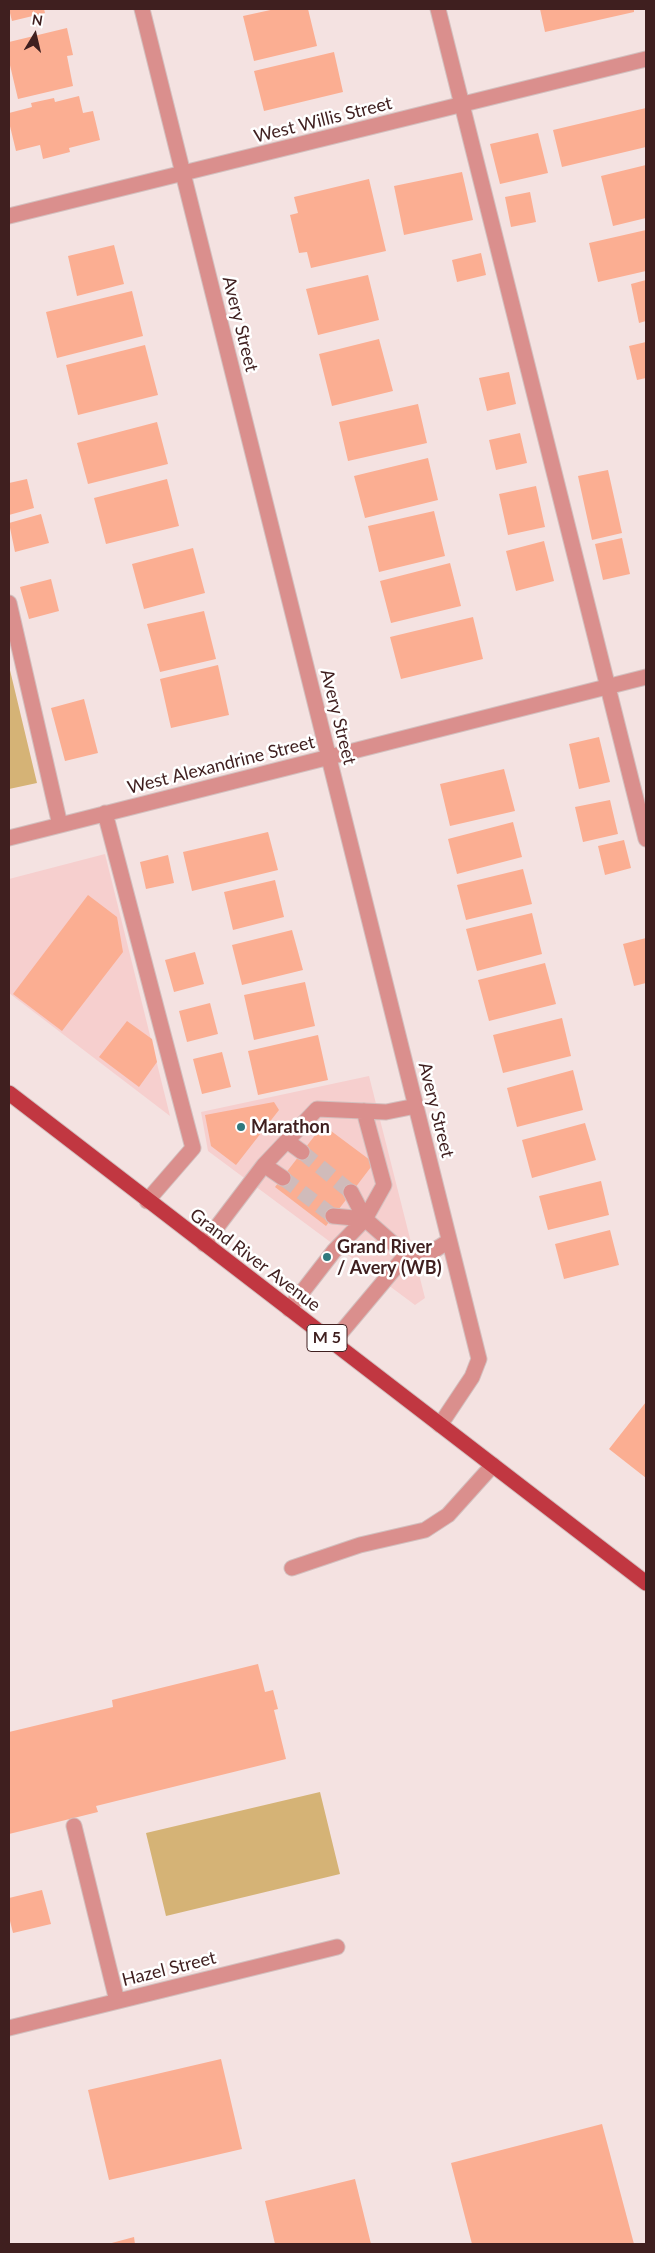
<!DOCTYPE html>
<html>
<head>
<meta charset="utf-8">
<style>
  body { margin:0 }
  #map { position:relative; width:655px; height:2253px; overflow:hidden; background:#f4e2e1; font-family:Lato,sans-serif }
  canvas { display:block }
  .frame { position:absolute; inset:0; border:10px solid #3f1f1f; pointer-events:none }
  .north { position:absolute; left:10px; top:10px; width:50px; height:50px; -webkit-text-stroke:4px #fff; paint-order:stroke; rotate:9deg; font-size:14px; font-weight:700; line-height:20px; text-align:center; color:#3f1f1f }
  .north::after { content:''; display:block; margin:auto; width:18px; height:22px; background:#3f1f1f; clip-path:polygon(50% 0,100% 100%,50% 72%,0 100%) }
</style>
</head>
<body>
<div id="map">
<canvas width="655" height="2253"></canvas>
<div class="frame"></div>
<div class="north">N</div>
</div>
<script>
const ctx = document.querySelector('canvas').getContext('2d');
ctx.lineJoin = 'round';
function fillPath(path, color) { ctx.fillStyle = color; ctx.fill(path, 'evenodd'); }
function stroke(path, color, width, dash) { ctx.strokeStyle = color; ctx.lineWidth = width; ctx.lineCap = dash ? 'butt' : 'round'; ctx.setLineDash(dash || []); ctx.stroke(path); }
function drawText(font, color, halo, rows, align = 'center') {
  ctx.font = font + ' Lato,sans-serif'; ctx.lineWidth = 5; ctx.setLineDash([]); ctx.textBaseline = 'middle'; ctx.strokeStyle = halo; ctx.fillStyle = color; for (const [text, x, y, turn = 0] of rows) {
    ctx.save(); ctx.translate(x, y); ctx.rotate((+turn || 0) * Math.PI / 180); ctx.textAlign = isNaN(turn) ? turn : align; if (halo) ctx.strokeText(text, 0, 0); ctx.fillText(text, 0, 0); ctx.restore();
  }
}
fillPath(new Path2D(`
  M105 854 170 1116 9 993V879Z
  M369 1076 425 1298 415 1305 208 1151 201 1112Z`), '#f6cfce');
fillPath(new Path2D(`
  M9 666 37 783 9 789Z
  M320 1792 340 1874 166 1916 146 1833Z`), '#d5b376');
fillPath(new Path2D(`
  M9 9H44L45 13 12 21Z
  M275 9H308L317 46 254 61 243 16Z
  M540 9H634V12L545 32Z
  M67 28 73 55 67 56 73 86 18 99 9 61V42Z
  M334 52 343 92 264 111 254 71Z
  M79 96 83 113 93 111 100 140 69 148 70 152 43 159 40 145 16 151 9 122V113L32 107 31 103 54 98 55 102Z
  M646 108V147L562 167 553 130Z
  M538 133 548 173 500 184 490 144Z
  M646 165V218L613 226 601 176Z
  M462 172 473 220 404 235 394 186Z
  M369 179 386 251 311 268 307 252 299 253 290 215 298 213 294 197Z
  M530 192 536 222 511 227 505 197Z
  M646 230V271L598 282 589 243Z
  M114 245 124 284 77 296 68 256Z
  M481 253 486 275 457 282 452 260Z
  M368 275 379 320 318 335 306 289Z
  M646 280V321L639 323 631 284Z
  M132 291 143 336 57 358 46 312Z
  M379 339 393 391 332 406 319 354Z
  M646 342V378L637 380 629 346Z
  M145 345 158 395 78 415 66 365Z
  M509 372 516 404 487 411 479 378Z
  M418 404 427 443 348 461 339 422Z
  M157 422 168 464 88 484 77 443Z
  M520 433 527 463 496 470 489 440Z
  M428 458 438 500 365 518 354 476Z
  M608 470 622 533 592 540 578 476Z
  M27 479 34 508 9 515V483Z
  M167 479 179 526 106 544 94 498Z
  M536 486 545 527 508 535 499 494Z
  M434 511 445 556 379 572 368 526Z
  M41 514 49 543 15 552 9 523Z
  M622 538 630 574 603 580 595 544Z
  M544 541 554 581 516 591 506 551Z
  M193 548 205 593 144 609 132 564Z
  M450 563 461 606 391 623 380 581Z
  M51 579 59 611 29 619 20 587Z
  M204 611 216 659 160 672 147 624Z
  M473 617 483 659 401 679 390 637Z
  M218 665 229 715 171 728 160 679Z
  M84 699 98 753 65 761 51 708Z
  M599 737 610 782 579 789 569 744Z
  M504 769 515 811 450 826 440 784Z
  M610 800 618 834 583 842 575 807Z
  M513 822 522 857 457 874 448 839Z
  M268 832 278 870 192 891 183 852Z
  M624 840 631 868 605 875 598 846Z
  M168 855 174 883 146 889 140 862Z
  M523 869 532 904 466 920 457 885Z
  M275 880 284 917 233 930 224 892Z
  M88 895 117 917 123 952 62 1031 13 994Z
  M532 913 542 954 477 971 466 929Z
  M292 930 303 970 242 985 232 945Z
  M646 938V983L634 986 623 944Z
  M195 952 204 984 174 992 165 960Z
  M545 963 556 1004 489 1021 478 980Z
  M305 982 315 1026 254 1040 244 995Z
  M210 1003 218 1034 187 1042 179 1011Z
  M562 1018 571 1056 503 1073 493 1035Z
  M127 1021 152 1039 157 1062 139 1087 99 1057Z
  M318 1035 328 1080 258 1095 248 1051Z
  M222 1052 231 1087 202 1094 193 1059Z
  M573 1070 583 1110 517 1127 507 1088Z
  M274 1102 279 1110 236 1165 211 1146 205 1115Z
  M585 1123 596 1160 532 1178 522 1140Z
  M323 1125 374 1163 326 1226 275 1187Z
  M601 1181 609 1215 548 1230 539 1196Z
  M610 1230 619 1265 564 1279 555 1244Z
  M646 1402V1478L609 1449Z
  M258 1664 265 1692 273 1690 278 1709 274 1710 286 1759 96 1806 98 1812 9 1834V1732L113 1707 112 1700Z
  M42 1890 51 1924 13 1933 9 1917V1898Z
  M221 2059 242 2149 109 2180 88 2090Z
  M602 2124 634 2244H472L451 2163Z
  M355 2179 371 2244H275L265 2201Z
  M134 2237 135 2244H108Z`), '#fbae92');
stroke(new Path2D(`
  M302 1152 351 1192
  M283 1178 333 1216`), '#d0bbba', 15, [15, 8]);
const minor = new Path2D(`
  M142 9 479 1359 472 1377 440 1425
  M438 9 646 839
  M9 216 646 59
  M9 603 60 825
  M105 813 193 1148 147 1201
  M9 838 646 677
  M364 1111 384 1185 365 1219 406 1255 422 1258 449 1241
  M287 1141 302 1152
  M264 1165 283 1178
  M351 1192 365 1219
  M333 1216 365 1219
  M204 1244 264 1165 317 1109 386 1112 416 1106
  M289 1309 334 1251 365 1219
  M333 1342 406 1255
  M292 1568 360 1545 425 1530 448 1515 493 1465
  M74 1826 117 2001
  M9 2028 337 1947`);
const major = new Path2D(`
  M9 1093 646 1583`);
stroke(minor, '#d3bfbe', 17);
stroke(major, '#d3bfbe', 17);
stroke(minor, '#da8f8d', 15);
stroke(major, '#c13741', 15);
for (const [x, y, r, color] of [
  [241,1127,5,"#30797e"],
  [327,1257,5,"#30797e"]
]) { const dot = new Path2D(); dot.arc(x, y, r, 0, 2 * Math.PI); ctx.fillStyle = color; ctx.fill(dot); stroke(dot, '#fff', 2); }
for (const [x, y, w] of [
  [327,1338,40]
]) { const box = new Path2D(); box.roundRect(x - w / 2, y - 13.5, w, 27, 4); ctx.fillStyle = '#fff'; ctx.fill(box); stroke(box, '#3f1f1f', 1); }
drawText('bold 16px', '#3f1f1f', null, [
  ["M 5",327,1338]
]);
drawText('18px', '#3f1f1f', '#fff', [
  ["West Willis Street",323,120,-14],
  ["Avery Street",240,324,76],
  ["Avery Street",338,717,76],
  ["West Alexandrine Street",221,765,-14],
  ["Avery Street",436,1110,76],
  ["Grand River Avenue",255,1260,37],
  ["Hazel Street",169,1969,-14]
]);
drawText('bold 18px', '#3f1f1f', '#fff', [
  ["Marathon",251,1127],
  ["Grand River",337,1247],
  ["/ Avery (WB)",337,1268]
], 'left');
</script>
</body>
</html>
